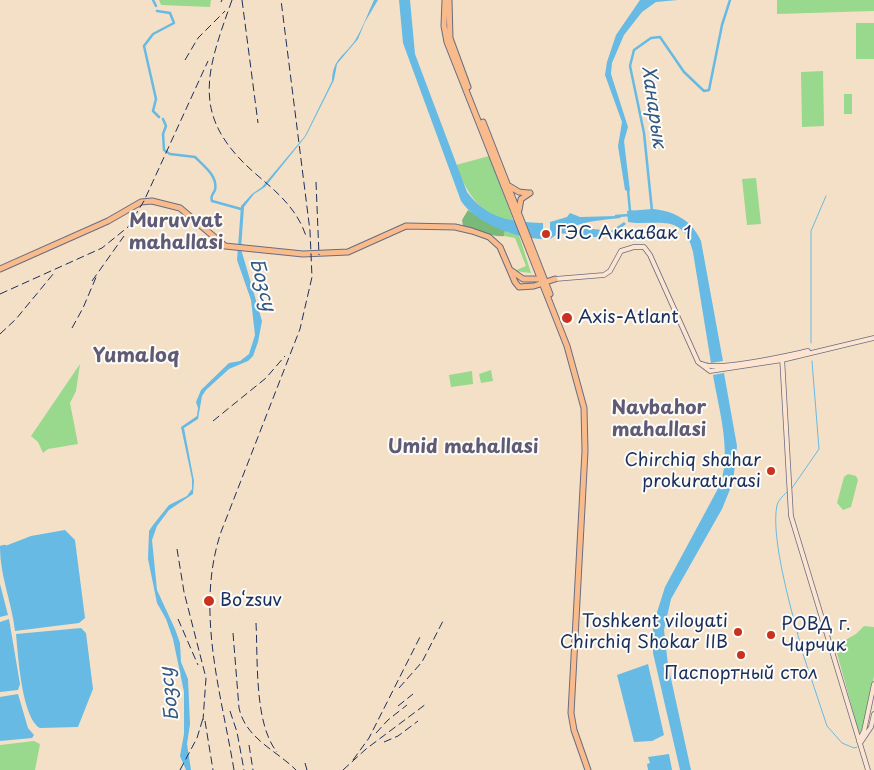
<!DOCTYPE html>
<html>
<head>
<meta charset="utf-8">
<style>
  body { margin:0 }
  canvas { display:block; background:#f4e0c6 }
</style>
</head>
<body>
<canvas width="874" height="770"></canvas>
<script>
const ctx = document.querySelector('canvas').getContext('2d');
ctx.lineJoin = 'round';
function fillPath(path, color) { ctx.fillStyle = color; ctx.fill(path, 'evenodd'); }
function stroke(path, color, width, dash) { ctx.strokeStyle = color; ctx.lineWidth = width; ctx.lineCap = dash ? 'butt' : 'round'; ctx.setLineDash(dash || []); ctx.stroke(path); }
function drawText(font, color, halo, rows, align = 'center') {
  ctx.font = font + ' "Playpen Sans",sans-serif'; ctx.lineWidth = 4; ctx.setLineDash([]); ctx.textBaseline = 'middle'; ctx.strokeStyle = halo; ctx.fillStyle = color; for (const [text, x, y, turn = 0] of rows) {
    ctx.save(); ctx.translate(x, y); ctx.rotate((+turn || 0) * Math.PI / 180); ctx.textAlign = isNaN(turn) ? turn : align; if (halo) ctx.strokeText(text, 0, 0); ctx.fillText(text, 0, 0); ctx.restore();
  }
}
fillPath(new Path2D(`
  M159 0H211L210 7 161 5Z
  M777 0H874V11L777 14Z
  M856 23H874V59H856Z
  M823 71 824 126 802 127 801 72Z
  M844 94H852V114H844Z
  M489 156 514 222C481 217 467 194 456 165Z
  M756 178 761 224 747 225 742 179Z
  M505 230 519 235 531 273 514 271 526 266 515 238 504 236Z
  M80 364 76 391 70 403 78 444 48 449 43 453 38 442 31 436Z
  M491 370 493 381 481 383 479 374Z
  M472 371 473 384 451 387 449 375Z
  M848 474 856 476 858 480 851 507 843 510 837 503 844 477Z
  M864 626 874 627V676L862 731 859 733 835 646 856 634Z
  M34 741 40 744 35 770H0V745Z`), '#99d98e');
fillPath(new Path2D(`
  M468 210 490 224 505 230 504 236C493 238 476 228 463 226L462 220Z`), '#7ab979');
fillPath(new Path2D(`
  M374 0H378L365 22 358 39 337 64 334 80 306 136 265 187 254 194 244 207 241 249 262 321 258 342 253 356 248 361 229 369 206 390 202 396 198 419 184 428 194 481 193 494 169 510 157 526 152 540 157 590 175 629 180 643 181 662 188 679 190 724 187 744 191 770H186L180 756 184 734V692L173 639 166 619 157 603 148 559 149 531 153 525 169 505 187 496 192 489V479L181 427 197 416 198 408 196 402 201 390 229 363 240 361 249 354 255 335 251 300 237 260 241 206 252 194 262 187 305 136 332 81C333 59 342 58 354 42 360 34 369 11 374 0Z
  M399 0H410L415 54 467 192C487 219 511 222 543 223V239C516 238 477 224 461 201L403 43Z
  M640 0H678L656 2 642 12 624 35 612 63 611 74 628 127 624 141 630 191H628L625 190 618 146 622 122 605 75 607 62 616 35Z
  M653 209C675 211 692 221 701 241L723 361 711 363 693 252C683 211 656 227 628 222L627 211Z
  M570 213 580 217 618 216 621 218C591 221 576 222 550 239V222L567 217Z
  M624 222 626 224C612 236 595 240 577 235V232L584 228 611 231Z
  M724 373 737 446 733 482 722 509 671 599 664 630 668 665 691 770H680L653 653V625L665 587 721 483C731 448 719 411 713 375Z
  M65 530 75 540 85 618 79 623 15 631C12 603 0 576 0 548L31 536Z
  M0 584 8 615 0 617Z
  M9 619 20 684 18 690 0 692V622Z
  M81 628 86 633 93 689 78 727 40 728C22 718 18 655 16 634Z
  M648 664 664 735 652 741 634 742 617 675Z
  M18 694 28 728 34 735 32 738 0 741V697Z
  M669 754 672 770H648L647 764 650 763 648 757Z`), '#67bae3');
stroke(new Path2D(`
  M811 343V231L826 196
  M792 488 819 449 812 361
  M789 490C784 495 779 499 777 505 770 538 793 616 802 650
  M803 654 827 726 842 743 854 748 857 747`), '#67bae3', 1);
stroke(new Path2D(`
  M153 0 156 6
  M157 11 170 13 174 23 153 34 144 46 156 99 153 111 159 117
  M163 119 166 126 163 134 164 150 170 154 195 157C204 166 218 176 215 190 213 195 210 195 212 201L241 209
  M628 190 630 211 633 212
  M652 211 644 133 630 66 634 50 651 38 660 37 684 72 704 91 709 90 722 25 730 0
  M616 216 630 215
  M558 232 580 233
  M0 547 5 546`), '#67bae3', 2.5);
const secondary = new Path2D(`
  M555 279 604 275 610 271 621 251 634 247H644L650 255 698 362 710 371 782 360 874 338
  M782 357 791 516 868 770
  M702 364C717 372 789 355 808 351
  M859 741 864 731 874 684
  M861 742 871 727 874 714`);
const primary = new Path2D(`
  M445 0 444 26 447 42 567 346 584 408 585 451 571 713 574 730 588 770
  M449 0 450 38 468 87
  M483 122 550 294
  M509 186 519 192 528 193
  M519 210 521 199 530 193
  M0 269 108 221 141 202 152 201 180 208 225 246 303 254 348 252 406 226 455 227 472 231 489 237 500 247 515 282 519 287 534 286 555 279
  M512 271 523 279H541`);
stroke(secondary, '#676d82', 5.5);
stroke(primary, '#676d82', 7);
stroke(secondary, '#fde4d1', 4);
stroke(primary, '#fabb8c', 5);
stroke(new Path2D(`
  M232 0C206 73 189 117 257 175 278 193 297 209 306 236
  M242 0 258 123
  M221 2 222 0
  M185 60 198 38 225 11
  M316 182 319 255
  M92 281 124 236
  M0 294 102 248 128 227 144 201 208 61
  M72 328 83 308 97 275
  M0 334 16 319 54 273
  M213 421 266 378 285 356
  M177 549 184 592 206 678 203 720
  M178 619 198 665
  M256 623C258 659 254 724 277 752
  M233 633 239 708C246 739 276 750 296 770
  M399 688 422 662 443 621
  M398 706 413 694
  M230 711 237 732 244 770
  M205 721 213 770
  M376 733 388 720 407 705
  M384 742 398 736 418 721
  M249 745 253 770
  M353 760 369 738 420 637
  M305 763 307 770
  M180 770 197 738 204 715
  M234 770C221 692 195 610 221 532L300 329 312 277 310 231 281 0
  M343 770 366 749 426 704`), '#1b2f5e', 1, [8, 4]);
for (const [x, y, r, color] of [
  [546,234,5,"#c8321e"],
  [567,318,6,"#c8321e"],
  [771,471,5,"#c8321e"],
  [209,601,6,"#c8321e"],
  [738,632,5,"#c8321e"],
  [771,635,5,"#c8321e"],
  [741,655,5,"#c8321e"]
]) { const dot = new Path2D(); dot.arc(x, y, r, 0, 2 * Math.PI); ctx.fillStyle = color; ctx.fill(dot); stroke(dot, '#fdfcf7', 2); }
drawText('18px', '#1b2f5e', '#fdfcf7', [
  ["ГЭС Аккавак 1",556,234],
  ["Axis-Atlant",578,318],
  ["Chirchiq shahar",761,461,"right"],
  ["prokuraturasi",761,482,"right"],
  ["Bo‘zsuv",220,601],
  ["Toshkent viloyati",728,622,"right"],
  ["Chirchiq Shokar IIB",728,643,"right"],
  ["РОВД г.",781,625],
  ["Чирчик",781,646],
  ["Паспортный стол",741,674,"center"]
], 'left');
drawText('italic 19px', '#325986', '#fdfcf7', [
  ["Ханарык",653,107,82],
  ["Бозсу",262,285,75],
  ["Бозсу",170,694,-97]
]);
drawText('bold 19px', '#5f5a75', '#fdfcf7', [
  ["Muruvvat",176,222],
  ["mahallasi",176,244],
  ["Navbahor",659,409],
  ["mahallasi",659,431],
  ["Umid mahallasi",463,448]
]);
drawText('bold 20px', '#5f5a75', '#fdfcf7', [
  ["Yumaloq",136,356]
]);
</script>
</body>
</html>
